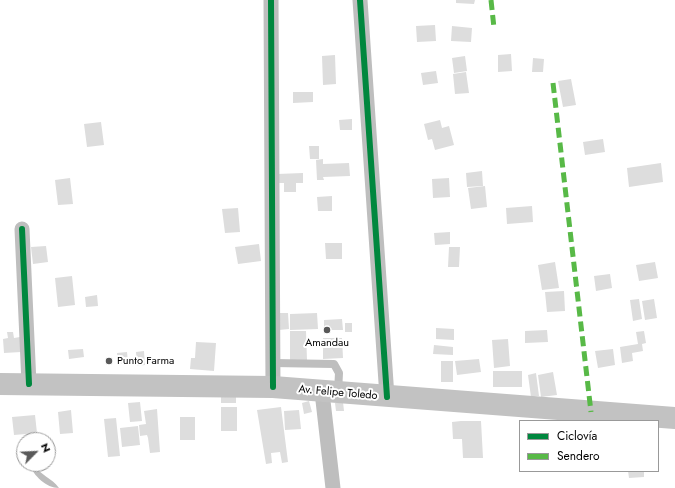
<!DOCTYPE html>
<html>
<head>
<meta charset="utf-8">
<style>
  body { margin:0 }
  #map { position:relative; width:675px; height:488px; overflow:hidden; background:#fff; font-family:Jost,sans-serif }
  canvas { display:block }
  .legend { position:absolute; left:519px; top:420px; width:140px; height:52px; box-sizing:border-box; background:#fff; border:1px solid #999; margin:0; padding:5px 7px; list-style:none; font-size:12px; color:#000 }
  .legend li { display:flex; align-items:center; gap:8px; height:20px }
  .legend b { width:20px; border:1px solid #999 }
  .north { position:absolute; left:16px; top:432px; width:40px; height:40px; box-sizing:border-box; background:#fff; border:1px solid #999; border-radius:50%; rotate:66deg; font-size:11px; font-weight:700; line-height:16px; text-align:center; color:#000 }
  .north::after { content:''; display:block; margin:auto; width:14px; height:18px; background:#595959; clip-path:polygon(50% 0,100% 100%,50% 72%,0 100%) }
</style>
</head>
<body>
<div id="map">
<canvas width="675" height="488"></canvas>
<ul class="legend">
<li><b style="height:5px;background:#00873e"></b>Ciclovía</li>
<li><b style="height:5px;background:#58b947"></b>Sendero</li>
</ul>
<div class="north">N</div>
</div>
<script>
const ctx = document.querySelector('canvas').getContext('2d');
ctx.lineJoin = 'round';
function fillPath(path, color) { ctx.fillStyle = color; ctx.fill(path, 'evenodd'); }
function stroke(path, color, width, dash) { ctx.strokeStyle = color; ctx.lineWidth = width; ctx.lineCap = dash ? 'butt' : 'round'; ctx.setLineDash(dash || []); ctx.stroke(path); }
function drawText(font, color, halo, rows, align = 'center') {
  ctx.font = font + ' Jost,sans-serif'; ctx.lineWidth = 4; ctx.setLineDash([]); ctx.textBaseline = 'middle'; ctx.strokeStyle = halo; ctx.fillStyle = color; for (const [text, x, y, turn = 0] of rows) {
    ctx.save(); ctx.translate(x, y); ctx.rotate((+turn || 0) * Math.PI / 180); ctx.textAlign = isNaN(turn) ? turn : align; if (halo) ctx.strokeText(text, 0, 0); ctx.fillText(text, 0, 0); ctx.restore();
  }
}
fillPath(new Path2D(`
  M29 464H33C40 475 52 478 59 488 46 488 34 476 29 464Z`), '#bcbcbc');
fillPath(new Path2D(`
  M456 0H475L474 4 456 3Z
  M435 25 436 41 417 42 416 26Z
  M452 26 472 28 471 42 451 41Z
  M511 54 512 71 498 72V55Z
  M335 55 336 84 323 85 322 56Z
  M465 56 467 71 454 73 452 58Z
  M533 58 544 59 543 72H532Z
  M436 71 438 83 423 85 421 73Z
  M466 72 469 93 455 94 453 74Z
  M571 79 576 105 563 107 558 81Z
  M293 92H313V102L293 103Z
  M352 119V130H340L339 120Z
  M440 120 442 128 449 126 454 145 435 150 432 139 428 140 424 124Z
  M101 122 104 145 87 147 84 124Z
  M603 139 605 152 585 155 583 142Z
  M309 146H319V159H310Z
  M323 159V164L349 163 350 176 323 177 324 180H317L316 160Z
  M661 163 663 182 629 187 627 168Z
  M482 171 483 186 467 187 466 173Z
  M303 173V183H296V192H284V183H277V174Z
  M70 178 73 204 58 205 55 180Z
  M449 178 450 197 433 198 432 179Z
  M485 186 487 207 471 209 468 188Z
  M332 196V211H318L317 197Z
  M532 206 533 222 507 224 506 208Z
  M238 208 240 232 225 233 222 209Z
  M450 232V244L435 245 434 233Z
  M325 243H342V259H326Z
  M259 244 261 261 238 264 235 247Z
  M46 246 48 262 33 264 31 247Z
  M449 247H460L459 267H448Z
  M555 262 559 288 542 290 538 265Z
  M655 262 658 278 639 281 636 265Z
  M610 274 612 288 596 291 594 276Z
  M72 276 75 305 58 307 55 278Z
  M564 291 565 311 547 312 545 292Z
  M97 295 98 306 86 307 85 297Z
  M639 299 642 319 633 321 630 300Z
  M654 299 657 318 645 320 642 301Z
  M278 313H288L289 329 279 330Z
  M317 313 318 329 290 330V314Z
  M342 319 343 330H324V320Z
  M345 323H352V332H345Z
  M436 328 454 329V340L436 339Z
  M547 330 548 342 525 343V331Z
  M290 331H306L307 360H290Z
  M644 331 646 343 642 344 643 351 632 353 633 361 622 363 620 347 638 344 636 332Z
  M7 332H13L14 338 20 337 21 352 4 353 3 339 8 338Z
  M323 338H342L343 358 323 359Z
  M508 339 510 366 494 368 492 340Z
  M196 342 216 343 214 371 190 369 191 358H195Z
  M434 345 453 347V355L433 354Z
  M83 349 84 357 69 359 68 350Z
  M613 349 615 365 598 368 595 351Z
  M144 351 145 365 137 366 136 352Z
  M127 352 128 363 118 364 117 353Z
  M479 359 481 372 457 375 455 361Z
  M441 361H453V382H441Z
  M493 371H522V387H493Z
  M553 372 557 395 541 397 538 375Z
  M536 373 539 396 531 397 528 375Z
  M221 396H236V403H221Z
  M309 401 312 412 304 414 302 403Z
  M140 402 142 421 130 422 128 403Z
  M343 402 344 411H336L335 403Z
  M221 407H237V431H221Z
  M281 407 288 462 282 463 280 452 271 453 272 463 266 464 257 410Z
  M157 409 160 452 150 453 148 438 147 435 140 436 139 425 146 424 144 411Z
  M71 410 73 433 60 434 58 412Z
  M299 410 301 429 285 430 284 411Z
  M35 415 37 433 14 435 12 417Z
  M180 417H195V440H180Z
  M116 418 120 456 108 457 104 419Z
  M461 421H481L483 458H463L462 439H453L452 422Z
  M138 426 140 445 122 447 120 428Z
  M628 471H644V477L629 478Z`), '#ddd');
stroke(new Path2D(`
  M273 363 334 364 339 373 338 392`), '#bebebe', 8);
stroke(new Path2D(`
  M271 0 273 387
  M360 0 387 397
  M22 229 29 384
  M322 392 333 488`), '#bebebe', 15);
stroke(new Path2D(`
  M0 384 273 387 675 418`), '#c2c2c2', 22);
stroke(new Path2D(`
  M491 0 494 28
  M553 83 591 412`), '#58b947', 5, [10, 5]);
stroke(new Path2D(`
  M271 0 273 387
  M360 0 387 397
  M22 229 29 384`), '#00873e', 6);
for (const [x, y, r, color] of [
  [327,330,4,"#595959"],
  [109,361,4,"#595959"]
]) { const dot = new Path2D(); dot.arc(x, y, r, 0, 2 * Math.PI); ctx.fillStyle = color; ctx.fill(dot); stroke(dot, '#fff', 1.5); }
drawText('11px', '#000', '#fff', [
  ["Amandau",327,343],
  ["Punto Farma",117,361,"left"]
]);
drawText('11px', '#000', '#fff', [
  ["Av. Felipe Toledo",338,393,5]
]);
</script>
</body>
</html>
